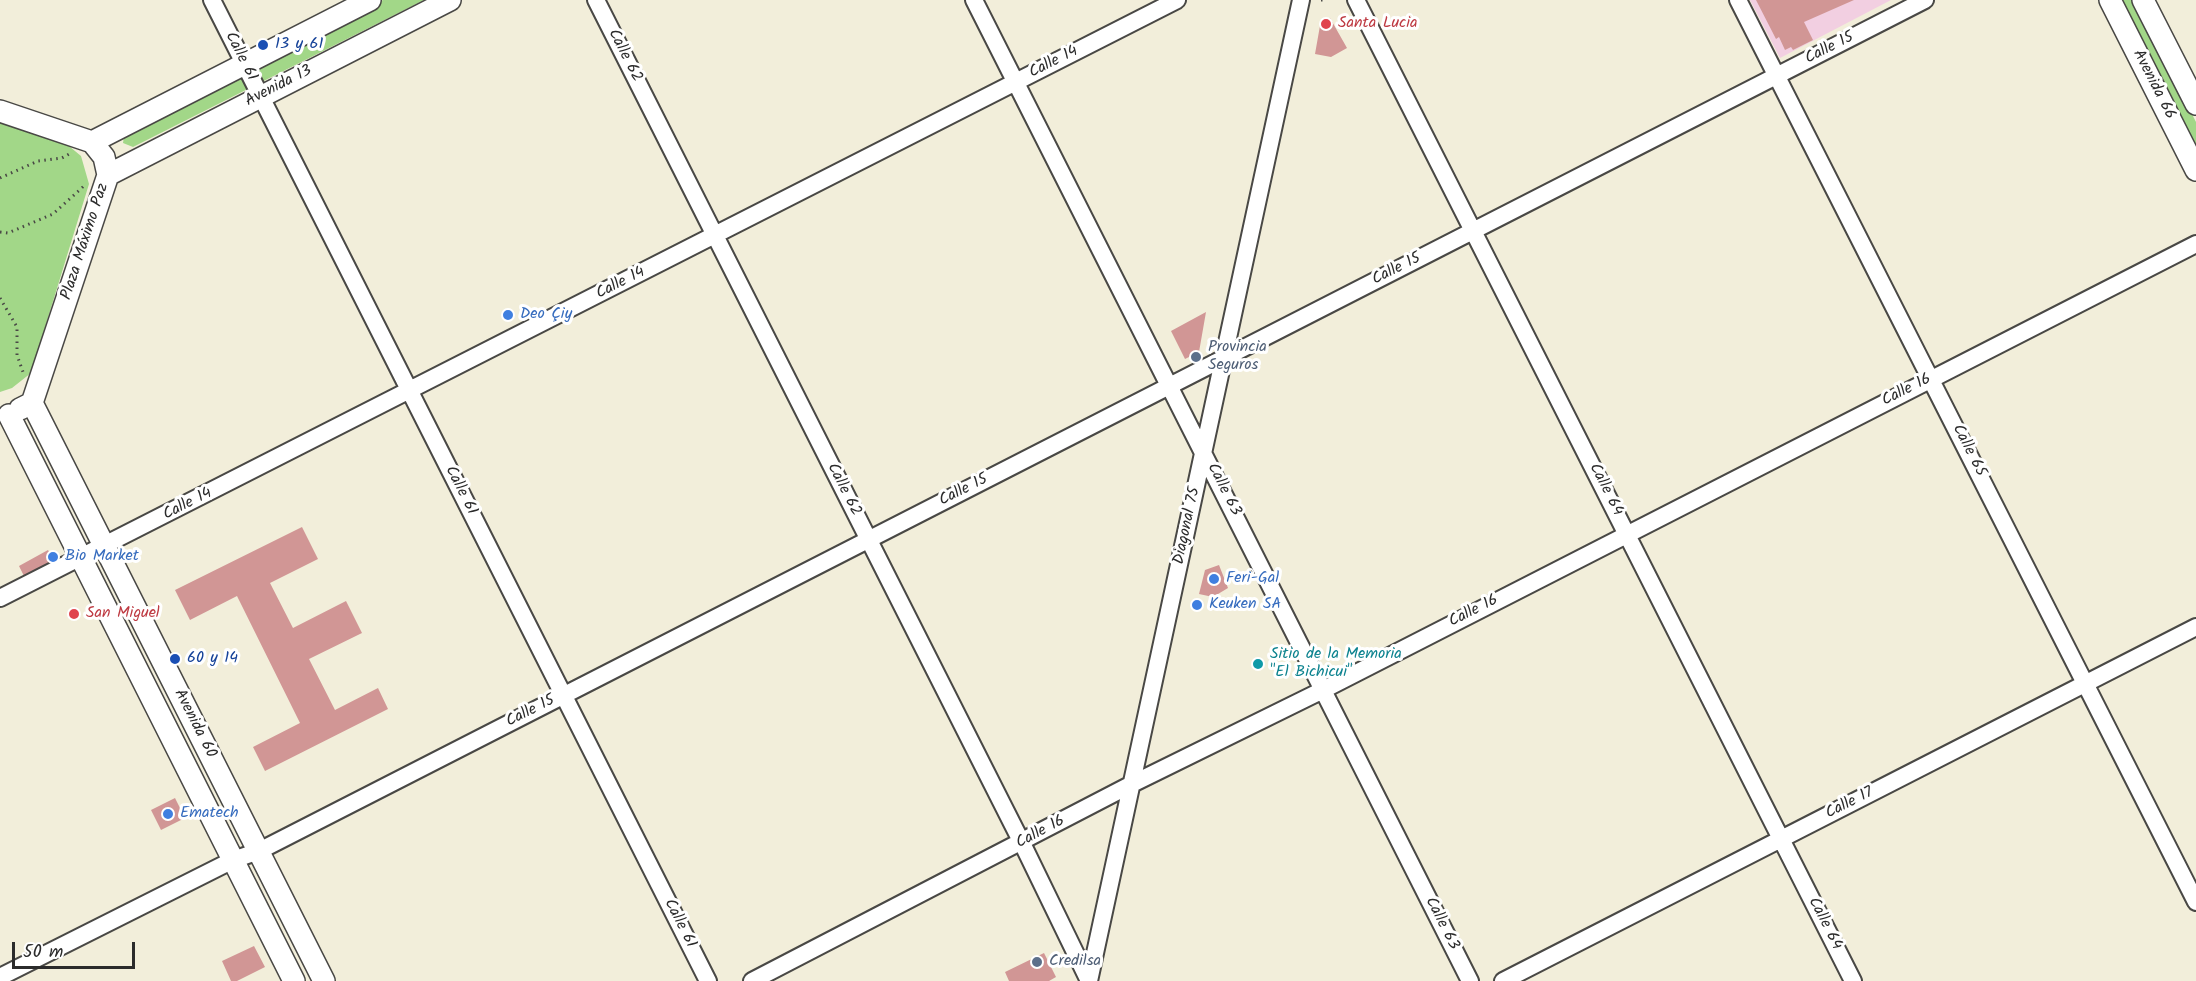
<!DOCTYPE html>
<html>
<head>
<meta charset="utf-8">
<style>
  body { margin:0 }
  #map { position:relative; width:2196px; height:981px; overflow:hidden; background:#f2eeda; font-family:Kalam,sans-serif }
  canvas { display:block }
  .scale { position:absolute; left:12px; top:942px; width:123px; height:27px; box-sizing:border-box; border:3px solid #2b2b2b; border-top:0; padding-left:8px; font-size:18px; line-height:21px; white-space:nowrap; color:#2b2b2b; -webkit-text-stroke:4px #fff; paint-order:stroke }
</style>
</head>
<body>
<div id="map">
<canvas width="2196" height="981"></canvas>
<div class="scale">50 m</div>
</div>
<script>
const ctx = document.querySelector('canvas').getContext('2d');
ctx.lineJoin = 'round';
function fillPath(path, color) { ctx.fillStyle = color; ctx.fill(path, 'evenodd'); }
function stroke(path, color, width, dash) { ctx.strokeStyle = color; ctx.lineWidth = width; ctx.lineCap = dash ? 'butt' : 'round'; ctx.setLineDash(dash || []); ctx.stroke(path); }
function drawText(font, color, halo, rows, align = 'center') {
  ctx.font = font + ' Kalam,sans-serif'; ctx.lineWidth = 6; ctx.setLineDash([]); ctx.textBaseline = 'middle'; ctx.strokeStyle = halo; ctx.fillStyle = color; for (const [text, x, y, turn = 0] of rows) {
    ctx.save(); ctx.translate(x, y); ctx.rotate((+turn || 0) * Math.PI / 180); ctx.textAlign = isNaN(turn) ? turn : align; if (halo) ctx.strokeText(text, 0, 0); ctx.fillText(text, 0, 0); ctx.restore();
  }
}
fillPath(new Path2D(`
  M1750 0H1891L1780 58Z`), '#f2cfe1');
fillPath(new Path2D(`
  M383 0H424L133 147 123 143 125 130Z
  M2119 0H2134L2196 122V153Z
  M0 118 58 137 81 156 89 184 31 373 12 388 0 392Z`), '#a2d788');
fillPath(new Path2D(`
  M1756 0H1854L1804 22 1813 40 1793 50 1791 47 1785 50 1779 37 1776 39Z
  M1330 18 1347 48 1331 57 1315 54 1321 20Z
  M1206 312 1199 352 1185 359 1171 331Z
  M302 527 318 559 270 583 293 628 346 601 362 633 309 659 335 710 378 688 388 709 265 771 253 747 300 723 237 596 190 620 175 590Z
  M48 550 52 557 49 566 25 578 19 566Z
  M1219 565 1228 588 1213 597 1199 594 1205 570Z
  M175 798 185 818 161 830 151 810Z
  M254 946 265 967 237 981H231L222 961Z
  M1044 953 1056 977 1049 981H1009L1005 972Z`), '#d19695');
const minor = new Path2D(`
  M212 0 708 981
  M596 0 1022 843 1089 981
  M974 0 1470 981
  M1356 0 1853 981
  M1738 0 2196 902
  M0 598 1177 0
  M0 977 233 860 259 851 1925 0
  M752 981 1132 784 1323 690 2196 244
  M1089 981 1301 0
  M1503 981 2196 627`);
const major = new Path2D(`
  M2110 0 2196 170
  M2143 0 2196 104
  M0 111 92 142 104 157 108 175 32 403 20 409
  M92 142 370 0
  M108 175 450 0
  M32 403 324 981
  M9 415 294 981`);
stroke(minor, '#494845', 20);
stroke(major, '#494845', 24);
stroke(new Path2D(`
  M1321 0H1323
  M0 178 38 161 62 158 71 153
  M0 232 8 233 53 214 85 185
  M0 298 17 327V355L23 372`), '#494845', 3, [1.5, 4.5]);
stroke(minor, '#fff', 16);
stroke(major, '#fff', 21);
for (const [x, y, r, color] of [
  [1326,24,6,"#e0444e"],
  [263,45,6,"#1a4fb4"],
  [508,315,6,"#3f7fe0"],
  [1196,357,6,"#5c6f8a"],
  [53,557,6,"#3f7fe0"],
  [1214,579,6,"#3f7fe0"],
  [1197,605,6,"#3f7fe0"],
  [74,614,6,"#e0444e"],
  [175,659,6,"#1a4fb4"],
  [1258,664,6,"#0f9aa8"],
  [168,814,6,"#3f7fe0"],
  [1037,962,6,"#5c6f8a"]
]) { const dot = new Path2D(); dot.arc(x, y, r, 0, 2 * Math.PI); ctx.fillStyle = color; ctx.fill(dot); stroke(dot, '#fff', 2); }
drawText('16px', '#be3a42', '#fff', [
  ["Santa Lucia",1338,24],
  ["San Miguel",86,614]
], 'left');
drawText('16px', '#164399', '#fff', [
  ["13 y 61",275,45],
  ["60 y 14",187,659]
], 'left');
drawText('16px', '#2b2b2b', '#fff', [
  ["Calle 15",1830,49,-27],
  ["Calle 62",624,56,63],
  ["Calle 61",240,57,63],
  ["Calle 14",1054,63,-27],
  ["Avenida 66",2153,85,63],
  ["Avenida 13",279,87,-27],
  ["Plaza Máximo Paz",86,242,-72],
  ["Calle 15",1397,270,-27],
  ["Calle 14",621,284,-27],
  ["Calle 16",1907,391,-27],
  ["Calle 65",1968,451,63],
  ["Calle 62",843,490,63],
  ["Calle 63",1223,490,63],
  ["Calle 64",1605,490,63],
  ["Calle 61",460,491,63],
  ["Calle 15",964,491,-27],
  ["Calle 14",188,505,-27],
  ["Diagonal 75",1188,526,-78],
  ["Calle 16",1474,612,-27],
  ["Calle 15",531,712,-27],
  ["Avenida 60",194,724,63],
  ["Calle 17",1850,804,-27],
  ["Calle 16",1041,833,-28],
  ["Calle 61",679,924,63],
  ["Calle 63",1441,924,63],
  ["Calle 64",1824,924,63]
]);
drawText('16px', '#366cbe', '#fff', [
  ["Deo Çiy",520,315],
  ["Bio Market",65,557],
  ["Feri-Gal",1226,579],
  ["Keuken SA",1209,605],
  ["Ematech",180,814]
], 'left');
drawText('16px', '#4e5e75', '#fff', [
  ["Provincia",1208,348],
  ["Seguros",1208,366],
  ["Credilsa",1049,962]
], 'left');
drawText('16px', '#0d838f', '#fff', [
  ["Sitio de la Memoria",1270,655],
  ["\"El Bichicui\"",1270,673]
], 'left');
</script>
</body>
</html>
